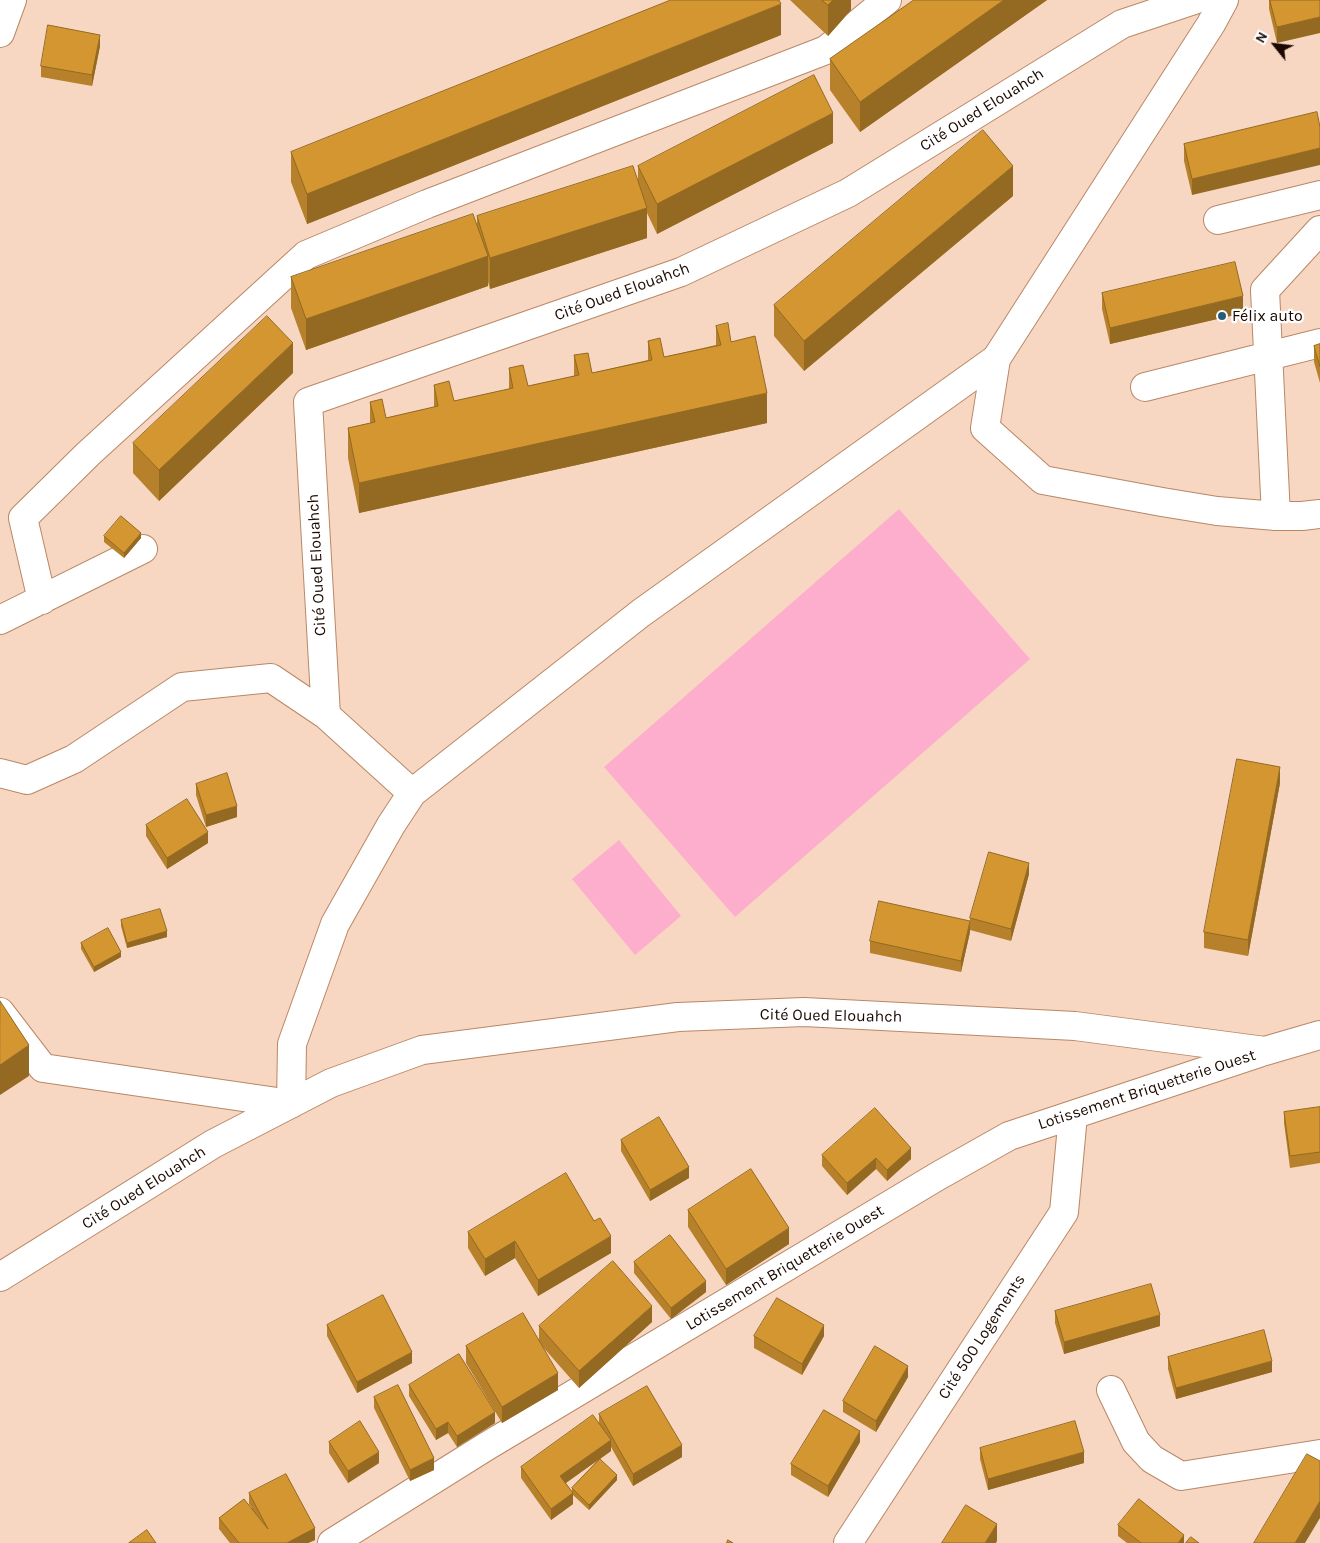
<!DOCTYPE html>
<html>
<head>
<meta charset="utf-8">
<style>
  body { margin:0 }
  #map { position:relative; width:1320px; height:1543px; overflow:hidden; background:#f8d7c2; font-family:Karla,sans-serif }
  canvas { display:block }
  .north { position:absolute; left:1250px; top:20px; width:50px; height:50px; -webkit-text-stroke:4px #fff; paint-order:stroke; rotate:299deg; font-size:14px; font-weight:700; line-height:20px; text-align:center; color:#1b0901 }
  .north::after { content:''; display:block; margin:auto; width:18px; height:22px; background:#1b0901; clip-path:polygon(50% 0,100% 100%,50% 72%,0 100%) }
</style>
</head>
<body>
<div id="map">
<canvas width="1320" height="1543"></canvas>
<div class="north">N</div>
</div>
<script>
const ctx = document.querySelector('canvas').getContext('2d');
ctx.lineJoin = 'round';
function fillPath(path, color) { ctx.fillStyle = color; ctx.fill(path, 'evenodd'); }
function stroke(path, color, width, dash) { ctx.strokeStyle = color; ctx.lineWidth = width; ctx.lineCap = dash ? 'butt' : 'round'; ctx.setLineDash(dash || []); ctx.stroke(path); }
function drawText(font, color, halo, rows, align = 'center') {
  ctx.font = font + ' Karla,sans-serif'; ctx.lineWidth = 4.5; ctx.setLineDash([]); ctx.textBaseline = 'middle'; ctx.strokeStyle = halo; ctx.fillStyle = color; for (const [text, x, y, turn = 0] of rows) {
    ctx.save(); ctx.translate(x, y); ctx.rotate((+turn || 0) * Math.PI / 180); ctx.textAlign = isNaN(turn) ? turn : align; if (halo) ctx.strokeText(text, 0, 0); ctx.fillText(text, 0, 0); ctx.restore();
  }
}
fillPath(new Path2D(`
  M899 509 1030 659 735 917 604 767Z
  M619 840 681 916 635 955 572 879Z`), '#feaecd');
const street = new Path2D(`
  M0 33 12 0
  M1218 220 1320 195
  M1145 387 1320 343
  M1276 516 1265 290 1320 230
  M42 600 23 518 88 454 306 255 427 204 826 50 887 0
  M0 620 143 549
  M0 773 27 780 74 759 182 687 271 678 326 715
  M412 793 641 613 996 359
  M0 1012 43 1068 291 1104 292 1044 335 924 391 825 412 793 326 715 308 402 681 272 848 193 1122 24 1194 0
  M0 1277 213 1144 331 1083 422 1050 678 1017 804 1012 1075 1026 1265 1051 1320 1035
  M1111 1390 1136 1442 1152 1459 1181 1476 1320 1454
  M332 1543 487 1446 938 1176 1009 1136 1259 1053
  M848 1543 1064 1212 1073 1115`);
const secondary = new Path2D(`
  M1224 0 1211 24 996 359 985 428 1043 480 1162 502 1217 511 1276 516H1302L1320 514`);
stroke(street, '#b98766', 30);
stroke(secondary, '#b98766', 30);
stroke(street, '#fff', 28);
stroke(secondary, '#fff', 28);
fillPath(new Path2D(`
  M790 0H851V10L828 36Z
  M914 0H1047L860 132 830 90V59Z
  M1269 0H1320L1277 43 1269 9Z
  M781 35 307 224 291 182V152Z
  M100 46 92 86 41 77V66Z
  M1317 112 1192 195 1184 161V144Z
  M833 143 657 234 647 213V238L490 289 488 282V286L306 350 291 308V277L477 224V216L638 181V166Z
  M1013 196 804 371 774 336V305Z
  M1102 293 1243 313 1110 344 1102 309Z
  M716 326 731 342 767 423 359 513 348 458V428L370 423V402L386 418 434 407V385L454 401 509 389V368L528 386 574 376V355L592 373 648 360V341L664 357 716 345Z
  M1320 344V383L1314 362V346Z
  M293 373 159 501 133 473V443Z
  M104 536 141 538 124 558 104 542Z
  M1280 783 1248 956 1204 948V932Z
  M196 784 237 817 206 827 196 795Z
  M146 825 208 843 167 869 146 836Z
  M1029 874 1011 941 970 930V918Z
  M121 920 167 937 127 948 121 926Z
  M970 932 961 972 870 953V941Z
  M81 943 121 957 94 972 81 949Z
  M1320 1107V1163L1290 1168 1284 1123V1112Z
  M621 1140 689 1178 650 1201 621 1151Z
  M822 1155 911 1159 887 1181 876 1169 847 1195 822 1166Z
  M688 1210 789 1244 726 1285 688 1227Z
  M594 1221 611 1253 538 1296 515 1258 485 1276 468 1248V1232Z
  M634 1262 706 1292 671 1319 634 1273Z
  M1055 1311 1160 1326 1064 1354 1055 1323Z
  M652 1322 579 1388 542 1346 558 1390 502 1423 466 1363V1346L539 1341V1326Z
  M327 1325 412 1363 357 1393 327 1336Z
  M754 1336H824L802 1375 754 1348Z
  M1168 1357 1272 1372 1176 1399 1168 1369Z
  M908 1377 876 1432 843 1412V1401Z
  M409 1385 495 1423 457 1447 448 1433 436 1440 409 1396Z
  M374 1397 434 1470 410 1481 374 1408Z
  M599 1414 682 1457 633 1486 611 1447V1451L600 1459 617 1480 589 1510 573 1495V1504L551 1520 521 1478V1467L599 1423ZM599 1459 572 1488V1492L566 1483Z
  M329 1442 379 1463 348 1483 329 1453Z
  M860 1442 828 1497 791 1475V1464Z
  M980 1448 1084 1463 988 1490 980 1459Z
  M249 1493 315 1540 308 1543H230L219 1529V1518L252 1508 249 1504Z
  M1118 1525 1184 1543H1127L1118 1536Z`), '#b6812a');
fillPath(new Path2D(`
  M833 0H851V10L828 36V5Z
  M1004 0H1047L860 132V102Z
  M781 4V35L307 224V194Z
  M1320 17V33L1277 43V27Z
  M100 35V46L92 86V75Z
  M833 113V143L657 234V204Z
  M1320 148V165L1192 195V179Z
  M1013 166V196L804 371V341Z
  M647 208V238L490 289V258Z
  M488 256V286L306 350V319Z
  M1243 296V313L1110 344V328Z
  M293 343V373L159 501V470Z
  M767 393V423L359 513V483Z
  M141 533V538L124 558V553Z
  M1280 767V783L1248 956V940Z
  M237 806V817L206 827V815Z
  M208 832V843L167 869V858Z
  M1029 863V874L1011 941V929Z
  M970 921V932L961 972V961Z
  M167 931V937L127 948V943Z
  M121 952V957L94 972V967Z
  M29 1045V1076L0 1095V1065Z
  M911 1148V1159L887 1181V1170Z
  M876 1158V1169L847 1195V1183Z
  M689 1167V1178L650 1201V1190Z
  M789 1228V1244L726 1285V1269Z
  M611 1236V1253L538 1296V1280Z
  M515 1241V1258L485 1276V1259Z
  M706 1281V1292L671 1319V1308Z
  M652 1306V1322L579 1388V1371Z
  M1160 1315V1326L1064 1354V1342Z
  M824 1325V1336L802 1375V1364Z
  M412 1352V1363L357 1393V1382Z
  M1272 1361V1372L1176 1399V1388Z
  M908 1366V1377L876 1432V1421Z
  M558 1373V1390L502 1423V1407Z
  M495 1412V1423L457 1447V1436Z
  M448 1422V1433L436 1440V1429Z
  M860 1431V1442L828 1497V1486Z
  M611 1440V1451L560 1487V1476Z
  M682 1445V1457L633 1486V1474Z
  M379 1452V1463L348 1483V1471Z
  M1084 1452V1463L988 1490V1479Z
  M434 1458V1470L410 1481V1470Z
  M617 1475V1480L589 1510V1505Z
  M573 1493V1504L551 1520V1509Z
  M1320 1501V1518L1305 1543H1295Z
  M997 1524V1541L996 1543H985Z
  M315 1528V1540L308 1543H287Z
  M1184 1535V1543H1178Z`), '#946922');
const building = new Path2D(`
  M671 0H779L781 4 307 194 291 152Z
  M822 0H833L828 5Z
  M914 0H1004L860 102 830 59Z
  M1270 0H1320V17L1277 27Z
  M48 25 100 35 92 75 41 66Z
  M814 75 833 113 657 204 638 166Z
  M1317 112 1320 127V148L1192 179 1184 144Z
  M983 130 1013 166 804 341 774 305Z
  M633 166 647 208 490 258 477 216Z
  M473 214 488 256 306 319 291 277Z
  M1235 262 1243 296 1110 328 1102 293Z
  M267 316 293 343 159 470 133 443Z
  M728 323 731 342 755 336 767 393 359 483 348 428 375 422 370 402 382 399 386 418 438 406 434 385 449 381 454 401 513 388 509 368 523 365 528 386 579 375 574 355 588 353 592 373 652 360 648 341 660 338 664 357 721 345 716 326Z
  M1320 344V367L1314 346Z
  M121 516 141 533 124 553 104 536Z
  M1237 759 1280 767 1248 940 1204 932Z
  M227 773 237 806 206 815 196 784Z
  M187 799 208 832 167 858 146 825Z
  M989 852 1029 863 1011 929 970 918Z
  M879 901 970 921 961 961 870 941Z
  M160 909 167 931 127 943 121 920Z
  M108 928 121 952 94 967 81 943Z
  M0 1001 29 1045 0 1065Z
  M1320 1107V1152L1290 1156 1284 1112Z
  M875 1108 911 1148 887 1170 876 1158 847 1183 822 1155Z
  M659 1117 689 1167 650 1190 621 1140Z
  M751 1169 789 1228 726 1269 688 1210Z
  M566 1173 594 1221 600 1218 611 1236 538 1280 515 1241 485 1259 468 1232Z
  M670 1235 706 1281 671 1308 634 1262Z
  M613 1261 652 1306 579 1371 539 1326Z
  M1151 1284 1160 1315 1064 1342 1055 1311Z
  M383 1295 412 1352 357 1382 327 1325Z
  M777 1298 824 1325 802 1364 754 1336Z
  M523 1313 558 1373 502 1407 466 1346Z
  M1264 1330 1272 1361 1176 1388 1168 1357Z
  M875 1346 908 1366 876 1421 843 1401Z
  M459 1354 495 1412 457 1436 448 1422 436 1429 409 1385Z
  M398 1385 434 1458 410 1470 374 1397Z
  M647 1386 682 1445 633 1474 599 1414Z
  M824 1410 860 1431 828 1486 791 1464Z
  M593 1415 611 1440 560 1476 573 1493 551 1509 521 1467Z
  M360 1421 379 1452 348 1471 329 1442Z
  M1075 1421 1084 1452 988 1479 980 1448Z
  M1307 1454 1320 1461V1501L1295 1543H1254Z
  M600 1459 617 1475 589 1505 572 1488Z
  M286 1474 315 1528 287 1543H239L219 1518 244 1499 268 1529 249 1493Z
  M1139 1499 1184 1535 1178 1543H1141L1118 1525Z
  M966 1505 997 1524 985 1543H942Z
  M147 1530 156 1543H129Z
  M1191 1537 1199 1543H1186Z
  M728 1540 733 1543H727Z`);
fillPath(building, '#d49631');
stroke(building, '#946922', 1);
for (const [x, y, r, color] of [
  [1222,316,5,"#285c78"]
]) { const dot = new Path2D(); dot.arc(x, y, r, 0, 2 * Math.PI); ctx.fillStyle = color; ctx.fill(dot); stroke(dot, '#fff', 2); }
drawText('16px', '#1b0901', '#fff', [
  ["Cité Oued Elouahch",982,110,-32],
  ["Cité Oued Elouahch",622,292,-20],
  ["Cité Oued Elouahch",317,565,-93],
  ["Cité Oued Elouahch",831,1016,1],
  ["Lotissement Briquetterie Ouest",1147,1090,-18],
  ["Cité Oued Elouahch",144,1188,-32],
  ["Lotissement Briquetterie Ouest",785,1268,-31],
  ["Cité 500 Logements",982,1337,-57]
]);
drawText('16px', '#1b0901', '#fff', [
  ["Félix auto",1232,316]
], 'left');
</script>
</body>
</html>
